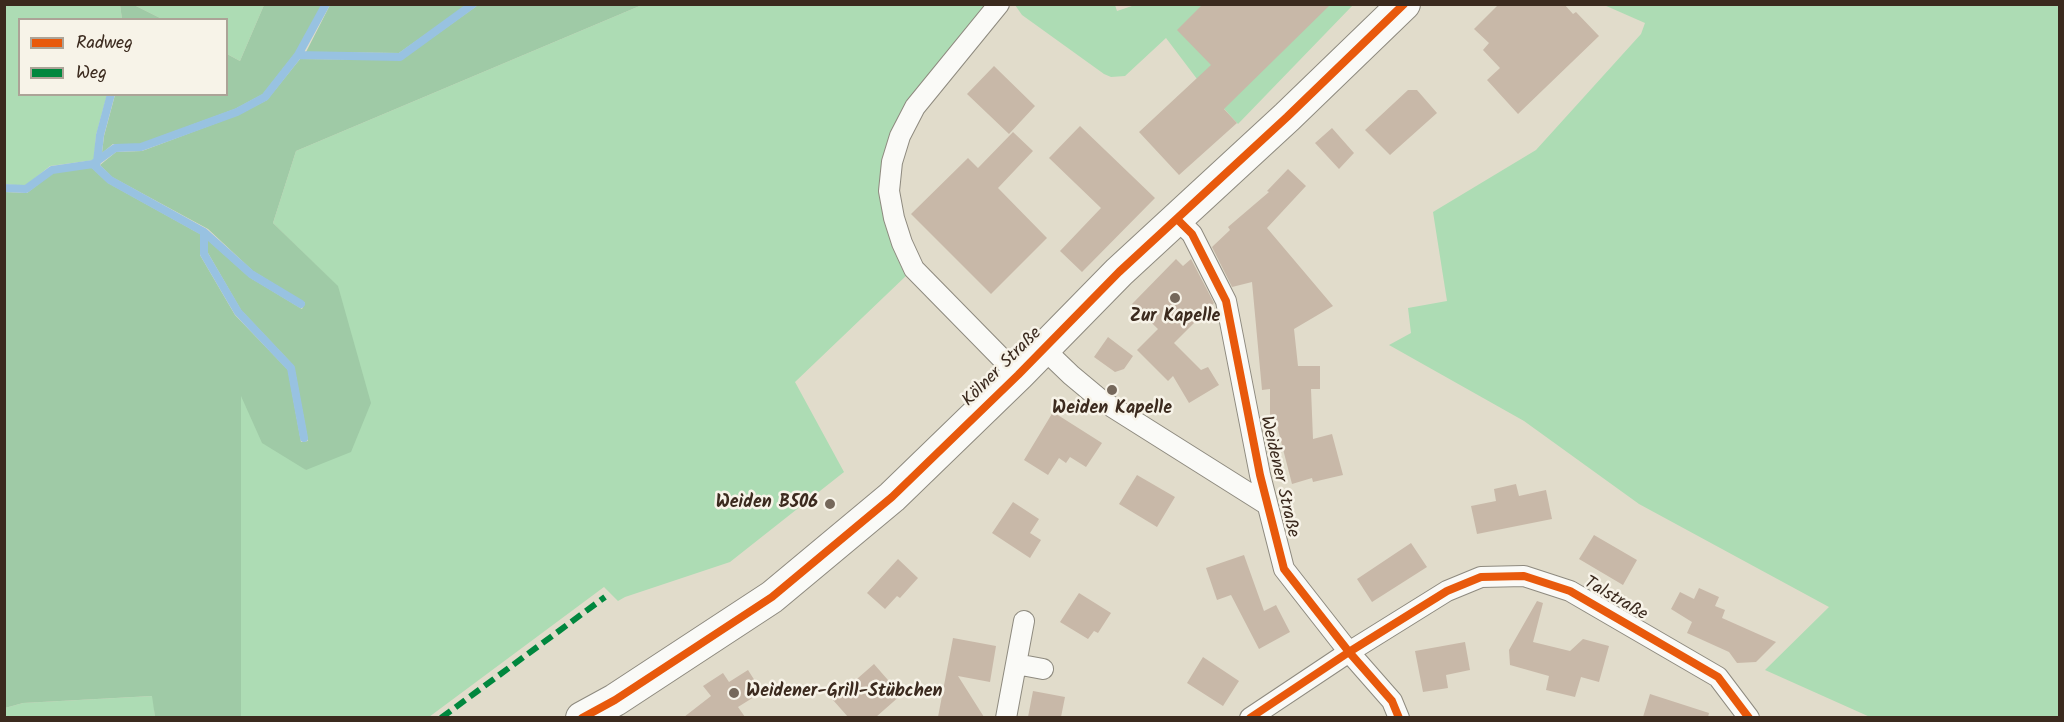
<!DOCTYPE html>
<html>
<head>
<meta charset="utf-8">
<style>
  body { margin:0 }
  #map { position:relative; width:2064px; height:722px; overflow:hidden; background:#e1dccb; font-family:Kalam,sans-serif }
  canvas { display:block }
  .frame { position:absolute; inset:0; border:6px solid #3b2a1e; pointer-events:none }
  .legend { position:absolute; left:18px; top:18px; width:210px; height:78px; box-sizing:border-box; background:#f7f3e8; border:2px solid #aca397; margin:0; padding:8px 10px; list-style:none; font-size:18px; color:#3b2a1e }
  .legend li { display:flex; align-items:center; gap:12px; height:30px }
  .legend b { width:30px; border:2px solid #aca397 }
</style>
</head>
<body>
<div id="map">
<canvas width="2064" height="722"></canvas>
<div class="frame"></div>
<ul class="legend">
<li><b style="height:8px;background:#e8590c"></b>Radweg</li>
<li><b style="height:8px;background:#00873e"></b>Weg</li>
</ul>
</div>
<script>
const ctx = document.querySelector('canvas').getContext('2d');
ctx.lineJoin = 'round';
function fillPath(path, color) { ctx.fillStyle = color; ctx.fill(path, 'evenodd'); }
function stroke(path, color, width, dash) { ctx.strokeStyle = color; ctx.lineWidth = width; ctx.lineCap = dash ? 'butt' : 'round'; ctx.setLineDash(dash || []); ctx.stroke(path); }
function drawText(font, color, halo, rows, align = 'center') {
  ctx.font = font + ' Kalam,sans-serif'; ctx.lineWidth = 5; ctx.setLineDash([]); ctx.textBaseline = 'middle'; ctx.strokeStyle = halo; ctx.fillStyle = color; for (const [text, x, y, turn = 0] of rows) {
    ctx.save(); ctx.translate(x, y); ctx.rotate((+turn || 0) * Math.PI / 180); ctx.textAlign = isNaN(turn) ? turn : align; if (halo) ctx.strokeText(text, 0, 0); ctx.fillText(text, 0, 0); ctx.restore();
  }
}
fillPath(new Path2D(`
  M1138 4 1353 5 1238 124 1197 79 1166 38 1125 76 1111 77 1104 74 1022 15 1015 5H1115L1117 11Z
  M4 5H120L122 19 20 20V94L107 95 96 135 94 160 50 166 25 186 5 184Z
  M134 5H264L240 61 227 54 226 20 162 19Z
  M642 5H989L883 160 908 274 795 382 844 472 730 562 625 597 618 601 604 587 429 717 241 718V394L306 470 338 287 273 223 296 151Z
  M1604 5H2059V717H1870L1765 670 1829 607 1639 504 1524 421 1389 345 1411 333 1408 308 1447 301 1433 212 1536 150 1641 34 1645 23Z
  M153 696 155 717 5 718V708L23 703Z`), '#addcb4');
fillPath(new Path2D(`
  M120 5H134L162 19H122Z
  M264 5H322L300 47 263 94 235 109 140 144H113L102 153 104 136 115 95 226 94 227 54 240 61Z
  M330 5V4L467 5 399 53 306 52Z
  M478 5H642L296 151 273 223 338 286 371 403 351 452 306 470 262 443 241 396V717H155L152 696 23 703 5 708V192L27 193 53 173 91 167 108 183 200 234V255L235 315 288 370 301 442 308 441 294 366 241 310 208 253V240L249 277 302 309 305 303 253 271 208 229 112 177 100 165 116 152 142 151 238 115 267 100 300 59 401 60Z`), '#9fcaa6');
stroke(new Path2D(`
  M298 55 326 4
  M97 162 100 135 111 94
  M93 164 110 180 204 232V254L238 312 291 368 304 438
  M4 188 26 189 52 170 93 164 115 148 141 147 237 112 265 97 298 55 400 57 473 4
  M204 232 251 274 301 304`), '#98c2e1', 8);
fillPath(new Path2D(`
  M1203 4H1331L1224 109 1237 123 1179 175 1139 132 1211 65 1177 30Z
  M1499 4H1564L1573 14 1576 12 1599 36 1518 114 1487 80 1500 68 1483 50 1489 43 1474 29Z
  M994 66 1035 106 1009 134 967 94Z
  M1408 90H1417L1437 113 1390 155 1365 130Z
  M1080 126 1155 198 1082 272 1060 251 1101 208 1049 158Z
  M1332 128 1354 153 1339 169 1315 143Z
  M1013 132 1033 151 998 188 1047 238 991 294 911 214 968 158 978 168Z
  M1288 169 1306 186 1267 228 1333 306 1294 329 1298 366H1320V389H1311L1313 439 1332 434 1343 475 1313 482 1312 478 1292 484 1275 418H1270V389L1262 390 1252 282 1232 287 1212 247 1230 230 1228 227 1269 192 1267 191Z
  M1176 259 1183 266 1191 259 1214 303 1174 343 1201 370 1208 367 1219 385 1189 403 1173 376 1168 381 1137 350 1158 329 1132 304Z
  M1108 337 1133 356 1124 369 1115 372 1094 357Z
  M1053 412 1102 443 1086 467 1070 457 1066 463 1059 458 1048 475 1024 460Z
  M1137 475 1175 497 1157 527 1119 504Z
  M1516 484 1519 496 1546 490 1552 519 1477 534 1471 506 1496 501 1494 489Z
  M1013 502 1039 519 1030 533 1041 540 1030 558 992 533Z
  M1594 535 1637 560 1623 585 1579 559Z
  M1411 543 1427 567 1372 602 1357 579Z
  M1244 555 1264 611 1276 605 1290 632 1259 649 1231 595 1217 600 1206 568Z
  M898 559 918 578 900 598 897 596 885 609 867 593Z
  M1699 588 1719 597 1715 606 1725 610 1722 618 1776 642 1756 662 1737 663 1729 652 1687 633 1692 622 1671 609 1680 592 1694 599Z
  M1079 593 1111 613 1098 633 1094 631 1088 639 1060 622Z
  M1537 601 1543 603 1533 642 1570 651 1583 639 1609 646 1599 682 1581 677 1575 697 1546 690 1549 676 1510 665 1509 650Z
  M953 638 996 646 990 682 958 676 984 717H938Z
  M1465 642 1470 670 1446 675 1448 688 1423 692 1415 651Z
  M1203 657 1239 681 1223 706 1187 683Z
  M874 664 901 695 876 717H848L833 700Z
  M748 670 762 692 738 707 745 717H684L711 696 703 686 723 673 729 682Z
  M1033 691 1065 697 1061 717H1028Z
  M1650 694 1709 713 1708 717H1643Z`), '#c8b8a8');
const minor = new Path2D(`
  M999 4 915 107 900 136 892 162 889 191 894 218 902 243 914 269 1018 375
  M1177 219 1192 234 1226 301 1260 475 1284 569 1349 652 1392 701 1399 718
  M1044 349 1071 375 1101 400 1266 504
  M1016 664 1043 669
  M1006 718 1024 621
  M1250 718 1349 652 1447 591 1481 577 1524 576 1570 591 1718 677 1749 718`);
const primary = new Path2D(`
  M582 718 615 700 772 597 892 497 1018 375 1119 272 1287 117 1404 4`);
stroke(minor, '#8e8a7f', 22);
stroke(primary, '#8e8a7f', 34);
stroke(minor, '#fafaf7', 20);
stroke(primary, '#fafaf7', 32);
stroke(new Path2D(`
  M441 718 605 597`), '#00873e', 6, [12, 6]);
stroke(new Path2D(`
  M1177 219 1192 234 1226 301 1260 475 1284 569 1349 652 1392 701 1399 718
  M582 718 615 700 772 597 892 497 1018 375 1119 272 1287 117 1404 4
  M1250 718 1349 652 1447 591 1481 577 1524 576 1570 591 1718 677 1749 718`), '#e8590c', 8);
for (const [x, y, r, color] of [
  [1175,298,6,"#75685b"],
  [1112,390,6,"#75685b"],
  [830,504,6,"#75685b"],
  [734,693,6,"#75685b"]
]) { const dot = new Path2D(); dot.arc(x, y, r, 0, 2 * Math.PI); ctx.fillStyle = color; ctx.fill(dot); stroke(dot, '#f7f3e8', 2); }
drawText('bold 18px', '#3b2a1e', '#f7f3e8', [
  ["Zur Kapelle",1175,318],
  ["Weiden Kapelle",1112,410],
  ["Weiden B506",818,504,"right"],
  ["Weidener-Grill-Stübchen",746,693,"left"]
]);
drawText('18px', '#3b2a1e', '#f7f3e8', [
  ["Kölner Straße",1003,368,-45],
  ["Weidener Straße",1278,477,77],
  ["Talstraße",1615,600,30]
]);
</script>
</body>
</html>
